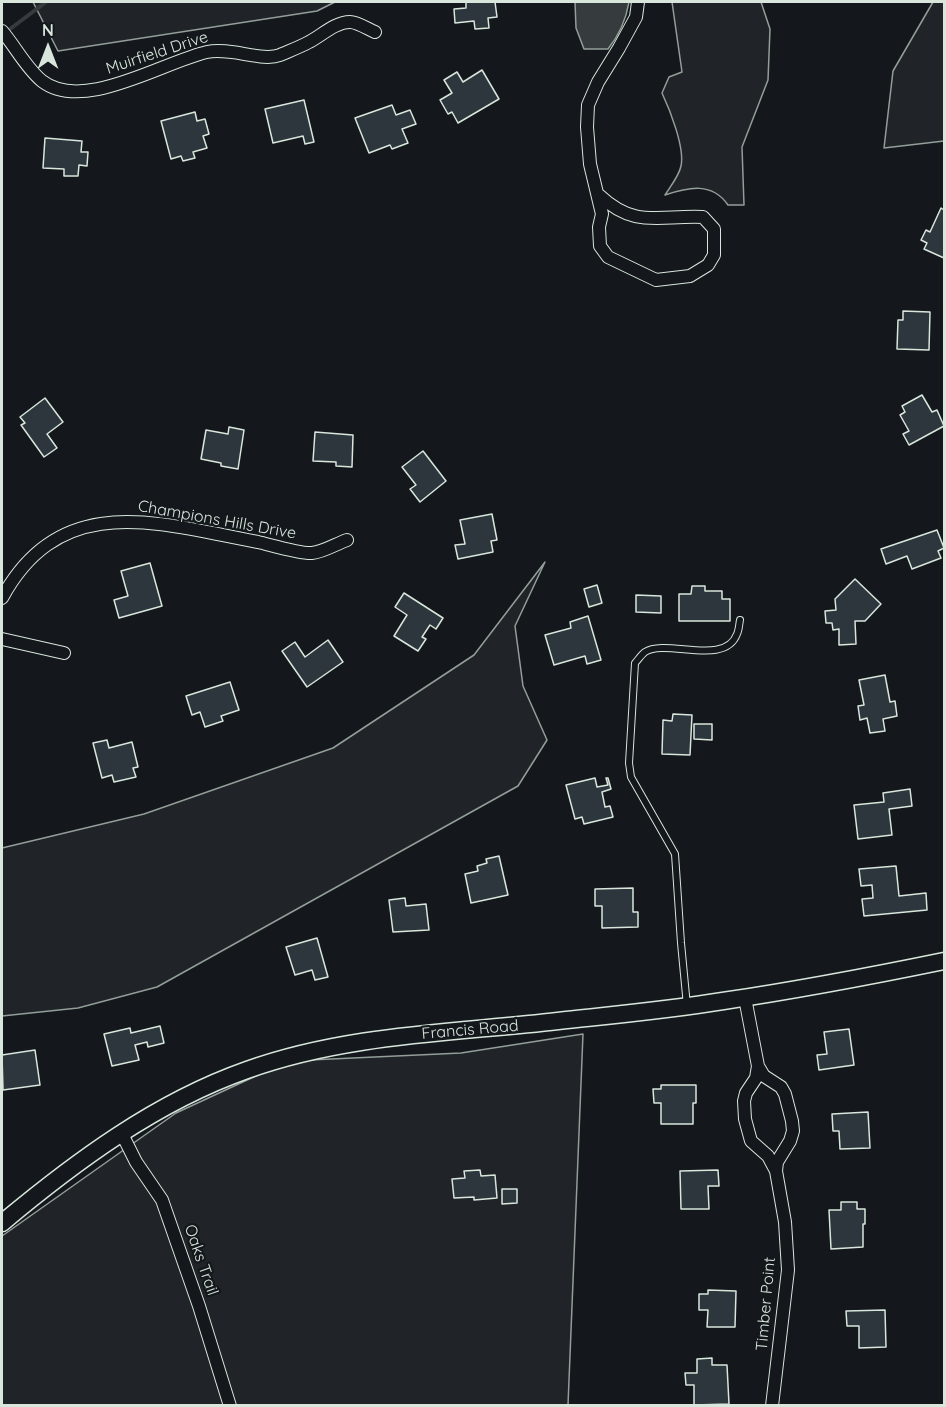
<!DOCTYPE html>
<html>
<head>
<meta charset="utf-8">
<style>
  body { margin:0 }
  #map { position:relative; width:946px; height:1407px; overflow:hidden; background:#14181c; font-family:Quicksand,sans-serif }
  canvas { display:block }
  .frame { position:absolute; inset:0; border:3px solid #d8e6dc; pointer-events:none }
  .north { position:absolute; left:18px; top:18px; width:60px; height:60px; -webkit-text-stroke:4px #14181c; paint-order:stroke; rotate:0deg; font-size:16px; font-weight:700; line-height:24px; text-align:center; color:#d8e6dc }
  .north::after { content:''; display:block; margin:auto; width:21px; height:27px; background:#d8e6dc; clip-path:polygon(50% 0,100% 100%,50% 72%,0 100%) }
</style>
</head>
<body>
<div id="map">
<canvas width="946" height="1407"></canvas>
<div class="frame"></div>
<div class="north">N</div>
</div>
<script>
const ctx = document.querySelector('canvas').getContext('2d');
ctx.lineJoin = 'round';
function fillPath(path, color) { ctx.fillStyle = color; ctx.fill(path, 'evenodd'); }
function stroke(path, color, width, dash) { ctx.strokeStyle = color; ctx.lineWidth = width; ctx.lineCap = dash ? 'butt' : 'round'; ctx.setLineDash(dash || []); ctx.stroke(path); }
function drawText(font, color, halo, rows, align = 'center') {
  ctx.font = font + ' Quicksand,sans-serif'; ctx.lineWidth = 4.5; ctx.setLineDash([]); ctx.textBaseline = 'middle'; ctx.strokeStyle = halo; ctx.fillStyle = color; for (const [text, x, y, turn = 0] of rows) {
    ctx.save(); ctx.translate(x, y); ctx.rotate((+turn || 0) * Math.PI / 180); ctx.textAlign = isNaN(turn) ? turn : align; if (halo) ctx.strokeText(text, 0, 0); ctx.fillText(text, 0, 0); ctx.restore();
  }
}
const green = new Path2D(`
  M33 2H335L317 11 58 51Z
  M672 2H761L770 29 768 80 742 147 744 205H728C712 182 689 187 665 195 670 187 679 176 681 166 685 148 670 110 662 93L669 77 682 72Z
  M933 2H944V141L884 148 893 71Z
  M545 562 515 626 523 686 547 740 518 786 157 987 78 1008 2 1016V848L144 814 333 748 474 655Z
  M583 1034 568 1405 2 1406V1236L176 1113 288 1061 461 1053Z`);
fillPath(green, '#202428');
stroke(green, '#939e99', 1.5);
const water = new Path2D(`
  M575 2H629C626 20 620 34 608 49H584L576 28Z`);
fillPath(water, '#363b3e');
stroke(water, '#939e99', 1.5);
stroke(new Path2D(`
  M6 32 46 2`), '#363b3e', 4);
const building = new Path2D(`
  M466 2H495L497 17 488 18 489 28 475 29 474 21 455 23 454 9 466 8Z
  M482 70 499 99 458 123 452 112 448 114 440 100 452 93 444 80 457 72 463 82Z
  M304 100 314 142 305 144 303 136 273 143 265 109Z
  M392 105 396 115 410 110 416 124 402 129 408 143 392 149 390 145 369 153 355 118Z
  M195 112 197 121 205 119 209 134 203 136 207 148 193 152 195 158 183 161 181 156 171 159 161 121Z
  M45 138 82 141 81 152H88L87 166 79 165 78 176H64V169L43 168Z
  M941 208 944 210V258L924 249 927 243 921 240 926 230 930 232Z
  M903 311 930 312 929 350 897 349 898 320H903Z
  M922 395 932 412 937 410 944 426 909 445 903 434 909 431 900 415 905 412 902 406Z
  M45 398 63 422 47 434 57 448 44 457 21 425 25 423 20 417Z
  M229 427 244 430 238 469 221 466V463L201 459 206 430 228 434Z
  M315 432 353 435 352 467 336 466V462L313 461Z
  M423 451 446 481 420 502 410 489 416 485 402 467Z
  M492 514 497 540 491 541 493 552 458 559 455 545 465 544 460 520Z
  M937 530 944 548 938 551 941 558 912 569 907 556 886 564 881 549Z
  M150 563 162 606 119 618 114 600 128 596 121 571Z
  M855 579 881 604 865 621H855L856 644 839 645V629L833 630 832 623H826L825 611 836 610 835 599Z
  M597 585 602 603 589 607 584 589Z
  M692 586H705V591H722V599H730V621H679V594H691Z
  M404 593 443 618 436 629 430 625 422 637 426 639 418 651 394 636 407 615 395 607Z
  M636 595 661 596V613L636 612Z
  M588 616 601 660 587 664 585 656 554 665 545 635 571 628 570 622Z
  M328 640 343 662 307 687 282 651 295 642 305 657Z
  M885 675 890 702 895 701 897 716 883 719 885 731 870 733 867 718 860 720 858 706 864 705 859 680Z
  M230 682 239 710 221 716 223 721 205 727 200 712 192 715 186 696Z
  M673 714 692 715 690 755 662 754 663 720 672 721Z
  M694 724H712V740L694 739Z
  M107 740 109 748 132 742 138 767 133 768 136 777 114 782 112 775 102 778 93 743Z
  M595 778 597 787 608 785 606 778H608L611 789 602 792 605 807 610 806 613 817 584 824 582 817 575 819 566 785Z
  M910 789 912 806 889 809 892 835 858 839 854 805 884 802 883 793Z
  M499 856 508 895 471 903 465 874 478 871 477 866 487 863 486 859Z
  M896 866 899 896 926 893 927 910 864 916 862 899 873 898 872 885 861 886 859 869Z
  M633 888V912H638V927L602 928V906H595V889Z
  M405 898 406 906 426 904 429 930 393 932 389 900Z
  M317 938 328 977 315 980 312 970 295 975 286 947Z
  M160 1026 164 1043 148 1047 147 1042 135 1045 139 1060 112 1066 104 1034 130 1028 131 1033Z
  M849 1029 854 1065 819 1070 817 1055 827 1054 824 1032Z
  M35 1050 40 1085 3 1090 2 1055Z
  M661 1085H696V1103H693V1124H661V1103H654L653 1089H661Z
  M868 1112 870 1148 840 1149 839 1131H833L832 1114Z
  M480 1170 481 1176 495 1175 497 1198 474 1200V1197L454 1198 452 1179 465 1178 464 1171Z
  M718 1170 719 1186H708L709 1209H681L680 1171Z
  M502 1189H517V1203L502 1204Z
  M841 1202H857V1209H865V1224H863V1247L831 1249 829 1210H841Z
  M708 1290 736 1291 735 1327H707L708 1310H699V1294H708Z
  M885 1310 886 1347 859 1348V1326H847L846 1311Z
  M712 1358V1365H727L729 1404 694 1405V1385H686L685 1373H697V1359Z`);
fillPath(building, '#2c363c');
stroke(building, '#d8e6dc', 1.5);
const lane = new Path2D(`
  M687 1006 681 943 675 854 631 777 629 763 635 663C638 660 641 655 645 652 666 638 725 667 737 634 739 630 739 625 740 620`);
const street = new Path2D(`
  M2 31C15 46 26 68 42 81 83 113 163 62 207 52 231 47 262 62 280 55 289 51 300 47 309 42 321 36 335 22 350 22 357 22 368 29 375 32
  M599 195C635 229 659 215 703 217L714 229V255L708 265 690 276 656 280 608 257 600 246 599 227 602 214 590 164 587 127 588 105 598 82 619 48 636 17 638 2
  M2 598C61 489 160 524 258 542 271 545 301 554 312 553 323 552 336 544 347 540
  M2 639 64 653
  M745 998 758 1066 764 1076 781 1087 785 1094 792 1121 793 1131 790 1141 777 1162 776 1171 785 1222 788 1270 772 1406
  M758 1066 756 1078 746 1093 744 1101 745 1119 751 1141 768 1156 776 1171
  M122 1134 136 1162 162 1200 199 1306 230 1406`);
const secondary = new Path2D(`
  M2 1223C75 1162 156 1102 247 1070 347 1034 454 1033 558 1021 613 1015 668 1010 723 1001 797 990 871 976 944 961`);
stroke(lane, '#d8e6dc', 8);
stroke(street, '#d8e6dc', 14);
stroke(secondary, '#d8e6dc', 19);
stroke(lane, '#14181c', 6);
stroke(street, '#14181c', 12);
stroke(secondary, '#14181c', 16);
drawText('16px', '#d8e6dc', '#14181c', [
  ["Muirfield Drive",157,53,-18],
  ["Champions Hills Drive",217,520,10],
  ["Francis Road",470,1030,-5],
  ["Oaks Trail",201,1260,71],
  ["Timber Point",766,1304,-85]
]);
</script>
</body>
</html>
